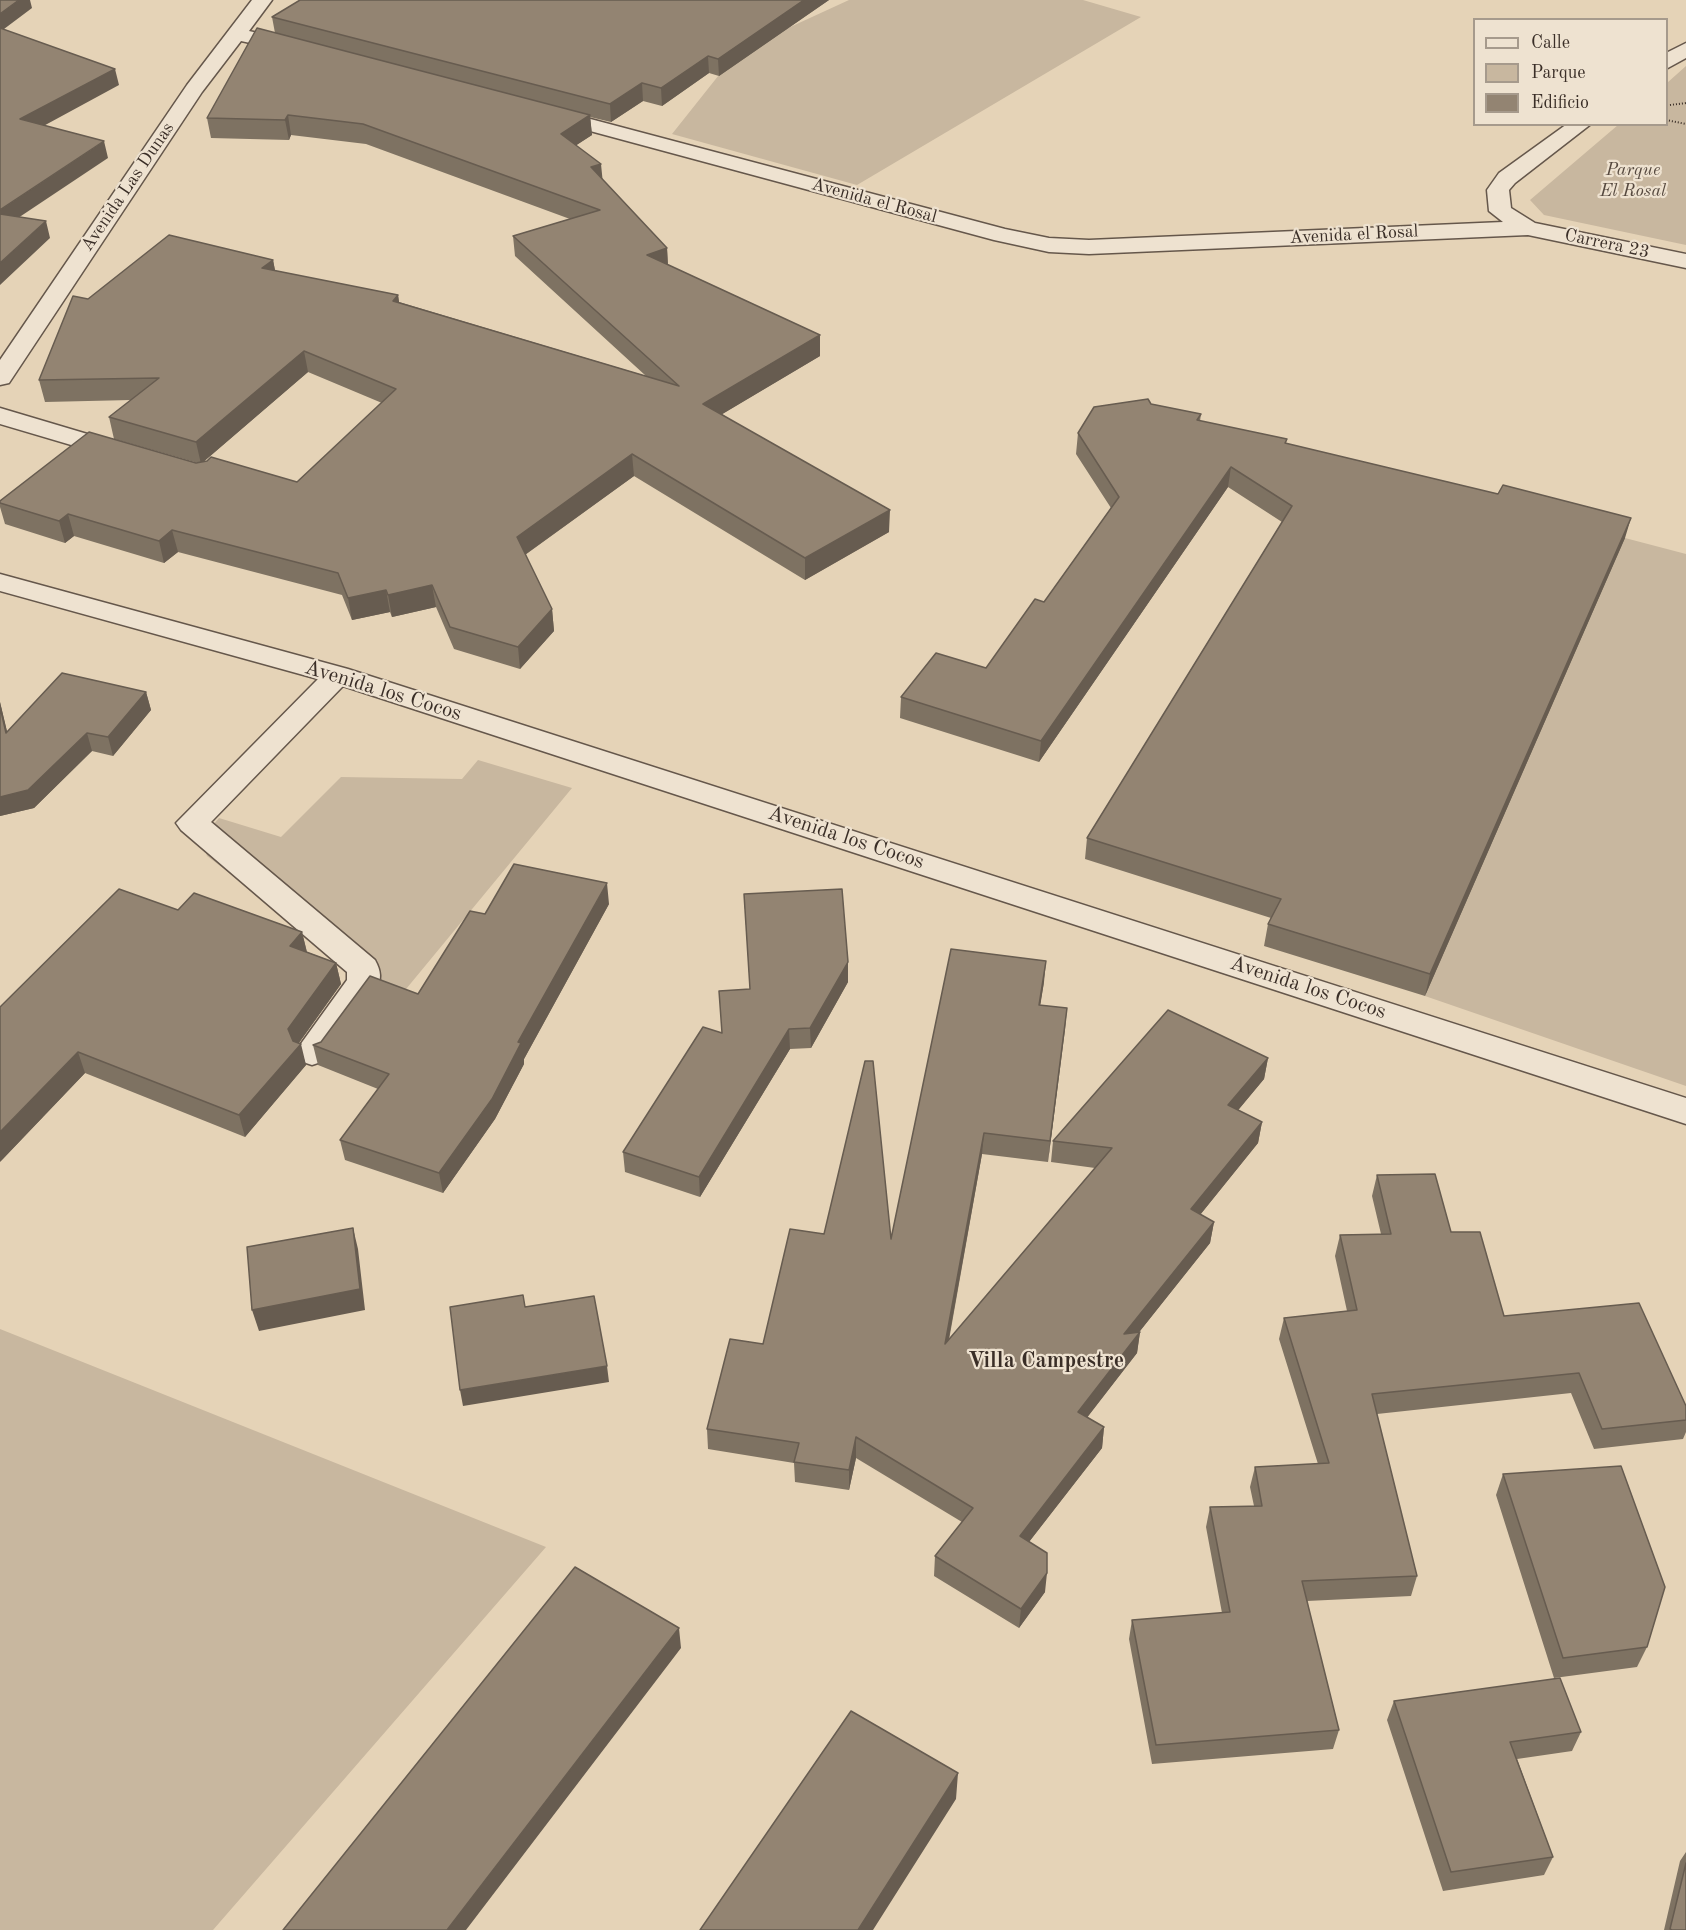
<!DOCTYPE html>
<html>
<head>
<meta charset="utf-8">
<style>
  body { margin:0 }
  #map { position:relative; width:1686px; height:1930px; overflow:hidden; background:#e5d3b7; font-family:"Old Standard TT",serif }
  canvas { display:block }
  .legend { position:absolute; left:1473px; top:18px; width:195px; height:108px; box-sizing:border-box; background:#eee2d0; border:2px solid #a69a8c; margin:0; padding:8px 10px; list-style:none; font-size:18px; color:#3a2e27 }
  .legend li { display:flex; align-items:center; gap:12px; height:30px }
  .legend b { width:30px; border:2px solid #a69a8c }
</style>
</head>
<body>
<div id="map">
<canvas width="1686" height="1930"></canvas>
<ul class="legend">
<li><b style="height:8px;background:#eee2d0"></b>Calle</li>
<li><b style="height:16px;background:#c8b79f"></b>Parque</li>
<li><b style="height:16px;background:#938472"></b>Edificio</li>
</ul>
</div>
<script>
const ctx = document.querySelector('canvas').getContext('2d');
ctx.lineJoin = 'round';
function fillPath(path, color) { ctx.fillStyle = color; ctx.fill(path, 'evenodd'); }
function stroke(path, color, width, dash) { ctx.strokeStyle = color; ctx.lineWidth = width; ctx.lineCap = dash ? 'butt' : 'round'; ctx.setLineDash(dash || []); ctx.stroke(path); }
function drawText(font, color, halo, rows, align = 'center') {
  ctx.font = font + ' "Old Standard TT",serif'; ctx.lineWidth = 4.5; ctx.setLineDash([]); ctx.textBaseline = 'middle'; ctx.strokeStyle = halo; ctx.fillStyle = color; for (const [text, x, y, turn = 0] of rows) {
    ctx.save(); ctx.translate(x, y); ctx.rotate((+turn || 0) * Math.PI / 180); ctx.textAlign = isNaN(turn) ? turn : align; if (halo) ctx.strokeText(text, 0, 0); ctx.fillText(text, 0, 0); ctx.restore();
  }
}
fillPath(new Path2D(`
  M849 0H1083L1141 17 857 185 672 134 738 51Z
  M1686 66V245L1544 215 1530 200 1618 125 1666 124 1667 83Z
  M1625 538 1686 554V1086L1425 996Z
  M478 760 572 788 397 1000 207 856 201 839 219 818 281 837 341 777 462 779Z
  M0 1329 546 1547 213 1930H0Z`), '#c8b79f');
const minor = new Path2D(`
  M252 0H272L249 31 303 43 306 47 303 51 296 53 241 41 202 92 9 383 0 385V360L187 85Z
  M1686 43V58L1666 69V53Z
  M549 108 1005 229 1049 238 1089 240 1503 222 1489 211 1487 190 1499 173 1567 124H1591L1515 183 1509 190 1511 208 1535 223 1686 254V268L1528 235 1089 254 1049 252 994 240 542 118 538 114 542 110Z
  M0 408 131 447 135 452 131 457 122 460 0 424Z
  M0 574 348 669 1686 1098V1124L343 686 211 822 375 960C381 971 382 979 376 990L324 1061 312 1065 300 1061 295 1052 347 980V972L181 830 176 823 318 679 0 591Z`);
stroke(minor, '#65574b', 3);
stroke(new Path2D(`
  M1670 105 1686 103
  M1666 120 1686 124`), '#3a2e27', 2, [1, 2]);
fillPath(minor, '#eee2d0');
fillPath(new Path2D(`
  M300 0H829L719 76 709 73 662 106 643 101 611 122 590 117 592 135 576 145 603 180 667 248 668 265 820 335V356L722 414 889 532 805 580 634 476 525 555 552 609 554 631 520 669 454 649 436 607 392 617 390 612 352 620 342 595 178 552 164 563 74 536 65 543 5 524 0 507V501L198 463 114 439 109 417 131 400 45 402 39 380 88 299 273 260 275 271 398 295 399 302 646 376 515 256 513 236 570 219 366 144 291 135 289 140 211 138 207 118 275 33 272 17ZM308 372 382 403 297 482 203 462Z
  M1151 404 1201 414 1200 421 1287 439 1286 443 1625 538 1425 996 1264 946 1268 924 1271 918 1085 859 1087 838 1282 522 1228 487 1039 762 900 718 901 697 986 668 1044 602 1111 508 1076 454 1078 433Z
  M146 692 151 710 113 756 92 751 34 808 0 816V702L7 732Z
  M744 894 848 962V982L811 1048 790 1049 700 1197 625 1172 623 1152 722 1033 750 989Z
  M609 904 524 1059V1064L495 1119 443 1193 345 1160 340 1140 378 1089 318 1065 313 1045 321 1042 418 994 485 914Z
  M178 910 302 932 307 952 336 963 341 984 299 1043 306 1065 245 1137 85 1073 0 1162Z
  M1044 982 1040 1005 1067 1008 1048 1162 982 1154 949 1340 1095 1168 1051 1162 1053 1141 1268 1058 1264 1079 1238 1110 1262 1122 1258 1143 1200 1215 1214 1222 1210 1243 1139 1332H1140L1137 1353 1087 1417 1104 1427 1102 1448 1029 1542 1045 1592 1019 1628 934 1576 935 1556 962 1522 856 1458 849 1490 795 1482 794 1463 708 1449 707 1429 763 1344 824 1234 891 1239Z
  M1377 1175 1451 1232 1504 1316 1686 1406V1432L1683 1439 1594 1449 1571 1393 1377 1414 1417 1576 1411 1596 1307 1601 1339 1730 1333 1749 1152 1764 1129 1639 1132 1620 1222 1613 1206 1527 1210 1507 1254 1506 1250 1487 1255 1467 1318 1464 1279 1339 1284 1318 1347 1311 1335 1256 1340 1235 1381 1234 1372 1196Z
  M1503 1474 1647 1647 1637 1667 1554 1678 1496 1495Z
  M1394 1701 1581 1732 1572 1751 1517 1759 1553 1857 1544 1875 1443 1891 1387 1720Z
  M1686 1852V1930H1664L1680 1861Z`), '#7e7262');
fillPath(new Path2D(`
  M19 0H30L32 8 0 32V14Z
  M804 0H829L719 76 718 59Z
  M708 56 709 73 662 106 661 88Z
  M115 69 119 85 25 136 20 119Z
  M642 83 643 101 611 122 610 104Z
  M288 115 291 135 289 140 285 120Z
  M590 115 592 135 563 154 561 134Z
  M104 141 108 158 0 230V210Z
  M601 164 603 184 591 167Z
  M46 221 50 238 0 285V263Z
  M667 248 668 268 647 255Z
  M273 260 277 280 262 268Z
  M398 295 401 316 393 301Z
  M820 335V356L704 425 703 404Z
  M304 351 308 372 201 464 196 442Z
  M632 454 634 476 519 559 517 537Z
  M1231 467 1228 487 1039 762 1041 741Z
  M890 510 889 532 805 580V558Z
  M68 514 74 536 65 543 59 521Z
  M1631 518 1625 538 1425 996 1430 974Z
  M172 530 178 552 164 563 159 541Z
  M432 585 436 607 392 617 388 595Z
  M386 590 390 612 352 620 348 598Z
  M552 609 554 631 520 669 518 647Z
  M146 692 151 710 113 756 108 737Z
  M0 702 12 752 6 733 0 707Z
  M87 733 92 751 34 808 0 816V797Z
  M607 883 609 904 524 1059V1064L495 1119 443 1193 439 1173 518 1042Z
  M302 932 307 953 290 946Z
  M1046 961 1044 982 1037 1026 1039 1005Z
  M848 962V982L811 1048 810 1028Z
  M336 963 341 984 293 1051 288 1029Z
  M1067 1008 1065 1030 1048 1162 1050 1141Z
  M789 1029 790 1049 700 1197 699 1177Z
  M301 1044 306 1065 245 1137 239 1115Z
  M78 1052 85 1073 0 1162V1132Z
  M1268 1058 1264 1079 1225 1126 1228 1105Z
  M1262 1122 1258 1143 1187 1231 1191 1209Z
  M984 1133 982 1154 944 1365 945 1344Z
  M1214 1222 1210 1243 1121 1355 1124 1334Z
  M353 1228 358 1249 365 1310 259 1331 252 1310Z
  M1140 1332 1137 1353 1076 1432 1078 1412Z
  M607 1366 609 1382 463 1406 460 1390Z
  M1104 1427 1102 1448 1018 1556 1020 1536Z
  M856 1437V1458L849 1490V1470Z
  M1047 1573 1045 1592 1019 1628 1021 1609Z
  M679 1628 681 1648 466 1930H447Z
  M958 1773 956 1799 873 1930H858Z`), '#675c50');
const building = new Path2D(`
  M0 0H19L0 14Z
  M300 0H804L718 59 708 56 661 88 642 83 610 104 272 17Z
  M0 28 115 69 20 119 104 141 0 210Z
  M257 28 590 115 561 134 601 164 591 167 667 248 647 255 820 335 703 404 890 510 805 558 632 454 517 537 552 609 518 647 450 627 432 585 388 595 386 590 348 598 338 573 172 530 159 541 68 514 59 521 0 503V501L89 432 196 463 207 461 211 457 297 482 396 389 304 351 196 442 109 417 159 378 39 380 73 296 88 299 169 235 273 260 262 268 398 295 393 301 679 386 513 236 600 210 363 124 288 115 285 120 207 118Z
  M0 214 46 221 0 263Z
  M1148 399 1151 404 1201 414 1197 420 1287 439 1285 443 1498 494 1503 485 1631 518 1430 974 1268 924 1281 899 1087 838 1292 506 1231 467 1041 741 901 697 936 653 986 668 1035 599 1044 602 1119 497 1078 433 1094 407Z
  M62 673 146 692 108 737 87 733 28 790 0 797V707L6 733Z
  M514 864 607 883 518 1042 521 1043 492 1099 439 1173 340 1140 389 1074 313 1045 321 1042 370 976 418 994 470 911 485 914Z
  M119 889 178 910 194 893 302 932 290 946 336 963 288 1029 293 1041 301 1044 239 1115 78 1052 0 1132V1007Z
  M842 889 848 962 810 1028 789 1029 699 1177 623 1152 703 1027 722 1033 719 991 750 989 744 894Z
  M951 949 1046 961 1039 1005 1067 1008 1050 1141 984 1133 945 1344 1112 1148 1053 1141 1168 1010 1268 1058 1228 1105 1262 1122 1191 1209 1214 1222 1124 1334 1140 1332 1078 1412 1104 1427 1020 1536 1047 1553V1573L1021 1609 935 1556 973 1508 856 1437 849 1470 794 1462 799 1443 707 1429 730 1339 763 1344 790 1229 824 1234 865 1061H873L891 1239Z
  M1435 1174 1451 1232H1480L1504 1316 1639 1303 1686 1406V1420L1602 1429 1579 1373 1372 1394 1417 1576 1302 1581 1339 1730 1156 1745 1132 1620 1230 1612 1210 1507 1262 1506 1255 1467 1329 1463 1284 1318 1357 1310 1340 1235 1391 1234 1377 1175Z
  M353 1228 360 1289 252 1310 247 1247Z
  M523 1295 525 1307 594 1296 607 1366 460 1390 450 1307Z
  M1621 1466 1665 1587 1647 1647 1563 1658 1503 1474Z
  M575 1567 679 1628 447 1930H283Z
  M1560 1678 1581 1732 1510 1742 1553 1857 1451 1872 1394 1701Z
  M851 1711 958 1773 858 1930H700Z
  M1686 1863V1930H1672L1670 1929Z`);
fillPath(building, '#938472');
stroke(building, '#675c50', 1.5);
drawText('italic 18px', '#56493f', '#eee2d0', [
  ["Parque",1633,170],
  ["El Rosal",1633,191]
]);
drawText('18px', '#3a2e27', '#eee2d0', [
  ["Avenida Las Dunas",128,187,-56],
  ["Avenida el Rosal",874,201,15],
  ["Avenida el Rosal",1354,235,-3],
  ["Carrera 23",1607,244,12]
]);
drawText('21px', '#3a2e27', '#eee2d0', [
  ["Avenida los Cocos",383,691,17],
  ["Avenida los Cocos",846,838,18],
  ["Avenida los Cocos",1308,988,18]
]);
drawText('bold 22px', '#3a2e27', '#eee2d0', [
  ["Villa Campestre",1046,1361]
]);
</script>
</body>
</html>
